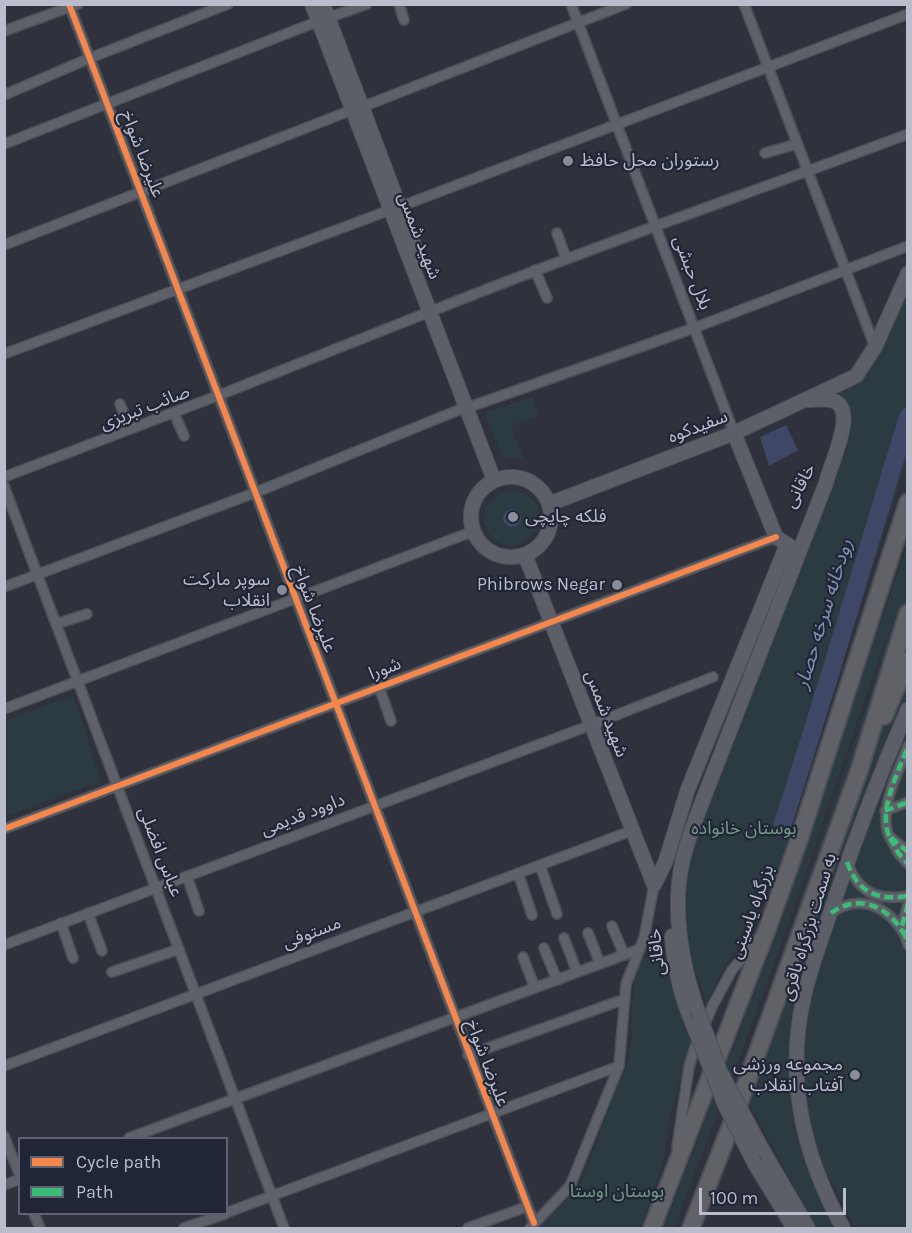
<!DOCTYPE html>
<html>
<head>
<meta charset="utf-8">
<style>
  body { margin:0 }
  #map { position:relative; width:912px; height:1233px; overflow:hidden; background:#2f323c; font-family:Karla,sans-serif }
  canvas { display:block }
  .frame { position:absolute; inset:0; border:6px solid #babdcb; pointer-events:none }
  .legend { position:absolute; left:18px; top:1137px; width:210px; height:78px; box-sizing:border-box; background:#212637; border:2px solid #5e6272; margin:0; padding:8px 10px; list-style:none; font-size:18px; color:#babdcb }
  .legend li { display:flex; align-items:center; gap:12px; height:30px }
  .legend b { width:30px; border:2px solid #5e6272 }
  .scale { position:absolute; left:699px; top:1188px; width:147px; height:27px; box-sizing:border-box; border:3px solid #babdcb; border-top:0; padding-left:8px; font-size:18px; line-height:21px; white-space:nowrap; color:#babdcb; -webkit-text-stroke:4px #212637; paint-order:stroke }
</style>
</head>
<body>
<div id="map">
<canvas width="912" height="1233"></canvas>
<div class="frame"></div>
<ul class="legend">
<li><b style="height:8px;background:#f5874c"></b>Cycle path</li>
<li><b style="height:8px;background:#3abd76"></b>Path</li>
</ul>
<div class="scale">100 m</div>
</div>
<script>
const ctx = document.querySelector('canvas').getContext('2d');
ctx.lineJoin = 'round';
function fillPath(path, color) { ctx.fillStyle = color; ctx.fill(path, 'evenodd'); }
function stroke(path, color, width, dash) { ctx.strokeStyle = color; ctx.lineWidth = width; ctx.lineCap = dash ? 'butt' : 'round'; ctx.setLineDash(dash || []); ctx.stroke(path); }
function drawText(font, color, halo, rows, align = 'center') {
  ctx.font = font + ' Karla,"Noto Sans Arabic",sans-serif'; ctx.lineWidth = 4.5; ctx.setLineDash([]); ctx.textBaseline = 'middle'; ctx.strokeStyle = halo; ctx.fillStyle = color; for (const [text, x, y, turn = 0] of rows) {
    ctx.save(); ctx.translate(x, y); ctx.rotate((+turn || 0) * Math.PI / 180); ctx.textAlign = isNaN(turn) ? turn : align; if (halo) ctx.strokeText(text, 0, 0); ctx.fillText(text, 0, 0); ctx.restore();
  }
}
fillPath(new Path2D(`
  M907 293V461L843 658 783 857 754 920 723 970 707 1003 694 968 685 935 684 885 687 868 701 818 846 451C851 432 855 413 841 397L831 395 864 376 868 371 892 328Z
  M532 397 539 416 511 425 524 459 502 457 485 413Z
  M513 490C572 502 518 575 489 533 475 512 492 492 513 490Z
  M907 547V1228H855L816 1151 801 1140 815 1186 836 1228H818L801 1200 750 1105 734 1094 874 684 890 628C851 736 816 846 777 955 745 1047 708 1137 674 1228H664L777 933 863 672Z
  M73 695 101 781 5 817V721Z
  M665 956 672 990 691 1044 671 1112 663 1163 641 1228H538L569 1197 586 1175 612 1097 628 1062 632 1038 631 1008 635 981 642 957Z`), '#2c3a42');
fillPath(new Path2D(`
  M786 425 798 450 769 466 760 437Z
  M503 518a9 9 0 1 1 18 0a9 9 0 1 1-18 0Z`), '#3e4766');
stroke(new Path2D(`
  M783 823C827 689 866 553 908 417`), '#3e4766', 18);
const minor = new Path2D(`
  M69 4 534 1223
  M399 4 404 20
  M571 4 734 433
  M744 4 875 347
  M328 18 367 4
  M4 31 78 4
  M4 95 90 58 228 4
  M362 107 626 4
  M4 144 319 21
  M765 153 797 144
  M399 207 908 14
  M557 233 566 258
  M4 245 352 110
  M535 270 547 298
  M437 309C593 246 751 193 908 134
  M4 354 390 210
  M120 404 130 429
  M475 405 694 328 908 246
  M174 413 184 436
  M4 477 217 396 429 312
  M4 486 284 1228
  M4 587 254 493 466 407
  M56 624 87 614
  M379 687 391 721
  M4 709 474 531
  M885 811 908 802
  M4 829 776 537
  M889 836C878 810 898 773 908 746
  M908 852 889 836 899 854 908 864
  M847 862C858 892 876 901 908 896
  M540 865 557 914
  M518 873 532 915
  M187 876 199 911
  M908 904 902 926 908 945
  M88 913 102 951
  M831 913C859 893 888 906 904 934
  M61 923 73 958
  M612 926 624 955
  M588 933 600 964
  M564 938 577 972
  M4 945 591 725 713 677
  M544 948 557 980
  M523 957 535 988
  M112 972 179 949
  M468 1055 625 999
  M4 1066 631 831
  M4 1136 20 1176
  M129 1138 640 949
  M677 1147 689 1067 695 1047 713 1005 732 970 759 938
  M4 1185 20 1179
  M226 1213 619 1066
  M34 1214 40 1228
  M184 1228 225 1214
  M468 1228 526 1207
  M530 1228 570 1186 619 1066 626 984 644 938 654 885`);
const secondary = new Path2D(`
  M312 4 494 480
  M323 4 414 245
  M734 433 776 537 791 547
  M471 517a40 40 0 1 1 80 0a40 40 0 1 1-80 0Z
  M549 504 734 433 856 376 875 347 908 273
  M525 555 654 885
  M654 885 665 863 688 789 784 552 791 547
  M672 936C674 969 681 997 694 1027
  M697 1009C682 964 672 911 682 863 686 845 693 827 699 810L826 483C830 465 856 413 836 402 829 398 816 400 807 400
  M762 1149 808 1228
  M755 1164 794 1228
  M843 1228C803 1155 785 1079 804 996 812 962 825 929 836 896 857 833 881 771 908 709`);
const trunk = new Path2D(`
  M884 716 908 660
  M652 1228 768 927 799 840 908 502
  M691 1228 732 1123 859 771 908 613`);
stroke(minor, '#4d4f56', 12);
stroke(secondary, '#4c4f58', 16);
stroke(trunk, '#4b4e57', 20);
stroke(minor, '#5f616a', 9);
stroke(secondary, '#5d5f68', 14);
stroke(trunk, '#606267', 16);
const secondaryBridge = new Path2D(`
  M697 1009 720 1071 762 1149
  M694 1027 725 1105 755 1164`);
stroke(secondaryBridge, '#4c4f58', 16, []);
stroke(secondaryBridge, '#5d5f68', 14);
stroke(new Path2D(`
  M885 811 908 802
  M889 836C878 810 898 773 908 746
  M908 852 889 836 899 854 908 864
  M847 862C858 892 876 901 908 896
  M908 904 902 926 908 945
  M831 913C859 893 888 906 904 934`), '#3abd76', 4.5, [9, 4.5]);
stroke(new Path2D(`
  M69 4 534 1223
  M4 829 776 537`), '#f5874c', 6);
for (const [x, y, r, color] of [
  [568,161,6,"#898c99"],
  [513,517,6,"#898c99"],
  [617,585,6,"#898c99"],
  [282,590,6,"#898c99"],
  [855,1075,6,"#898c99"]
]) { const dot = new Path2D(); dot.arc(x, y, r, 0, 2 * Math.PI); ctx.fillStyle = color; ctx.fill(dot); stroke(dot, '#212637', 2); }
drawText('18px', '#babdcb', '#212637', [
  ["علیرضا شواخ",142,154,69],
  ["شهید شمس",419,236,69],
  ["بلال حبشی",692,273,69],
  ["صائب تبریزی",145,408,-21],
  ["سفیدکوه",698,427,-21],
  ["خاقانی",800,486,-62],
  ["علیرضا شواخ",314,609,69],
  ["شورا",385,669,-21],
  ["شهید شمس",606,714,69],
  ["داوود قدیمی",303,815,-21],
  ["عباس افضلی",160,852,69],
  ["بزرگراه یاسینی",752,912,-70],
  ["به سمت بزرگراه باقری",809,927,-73],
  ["مستوفی",312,933,-21],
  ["خاقانی",657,952,-96],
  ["علیرضا شواخ",487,1063,69]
]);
drawText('18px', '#babdcb', '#212637', [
  ["رستوران محل حافظ",580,161,"left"],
  ["فلکه چایچی",525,517,"left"],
  ["سوپر مارکت",270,580],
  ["انقلاب",270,601],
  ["Phibrows Negar",605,585],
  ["مجموعه ورزشی",843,1065],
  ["آفتاب انقلاب",843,1086]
], 'right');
drawText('18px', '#729b84', '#212637', [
  ["بوستان خانواده",744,829],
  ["بوستان اوستا",617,1192]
]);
drawText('italic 20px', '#838eb1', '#212637', [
  ["رودخانه سرخه حصار",824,614,-73]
]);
</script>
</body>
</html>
